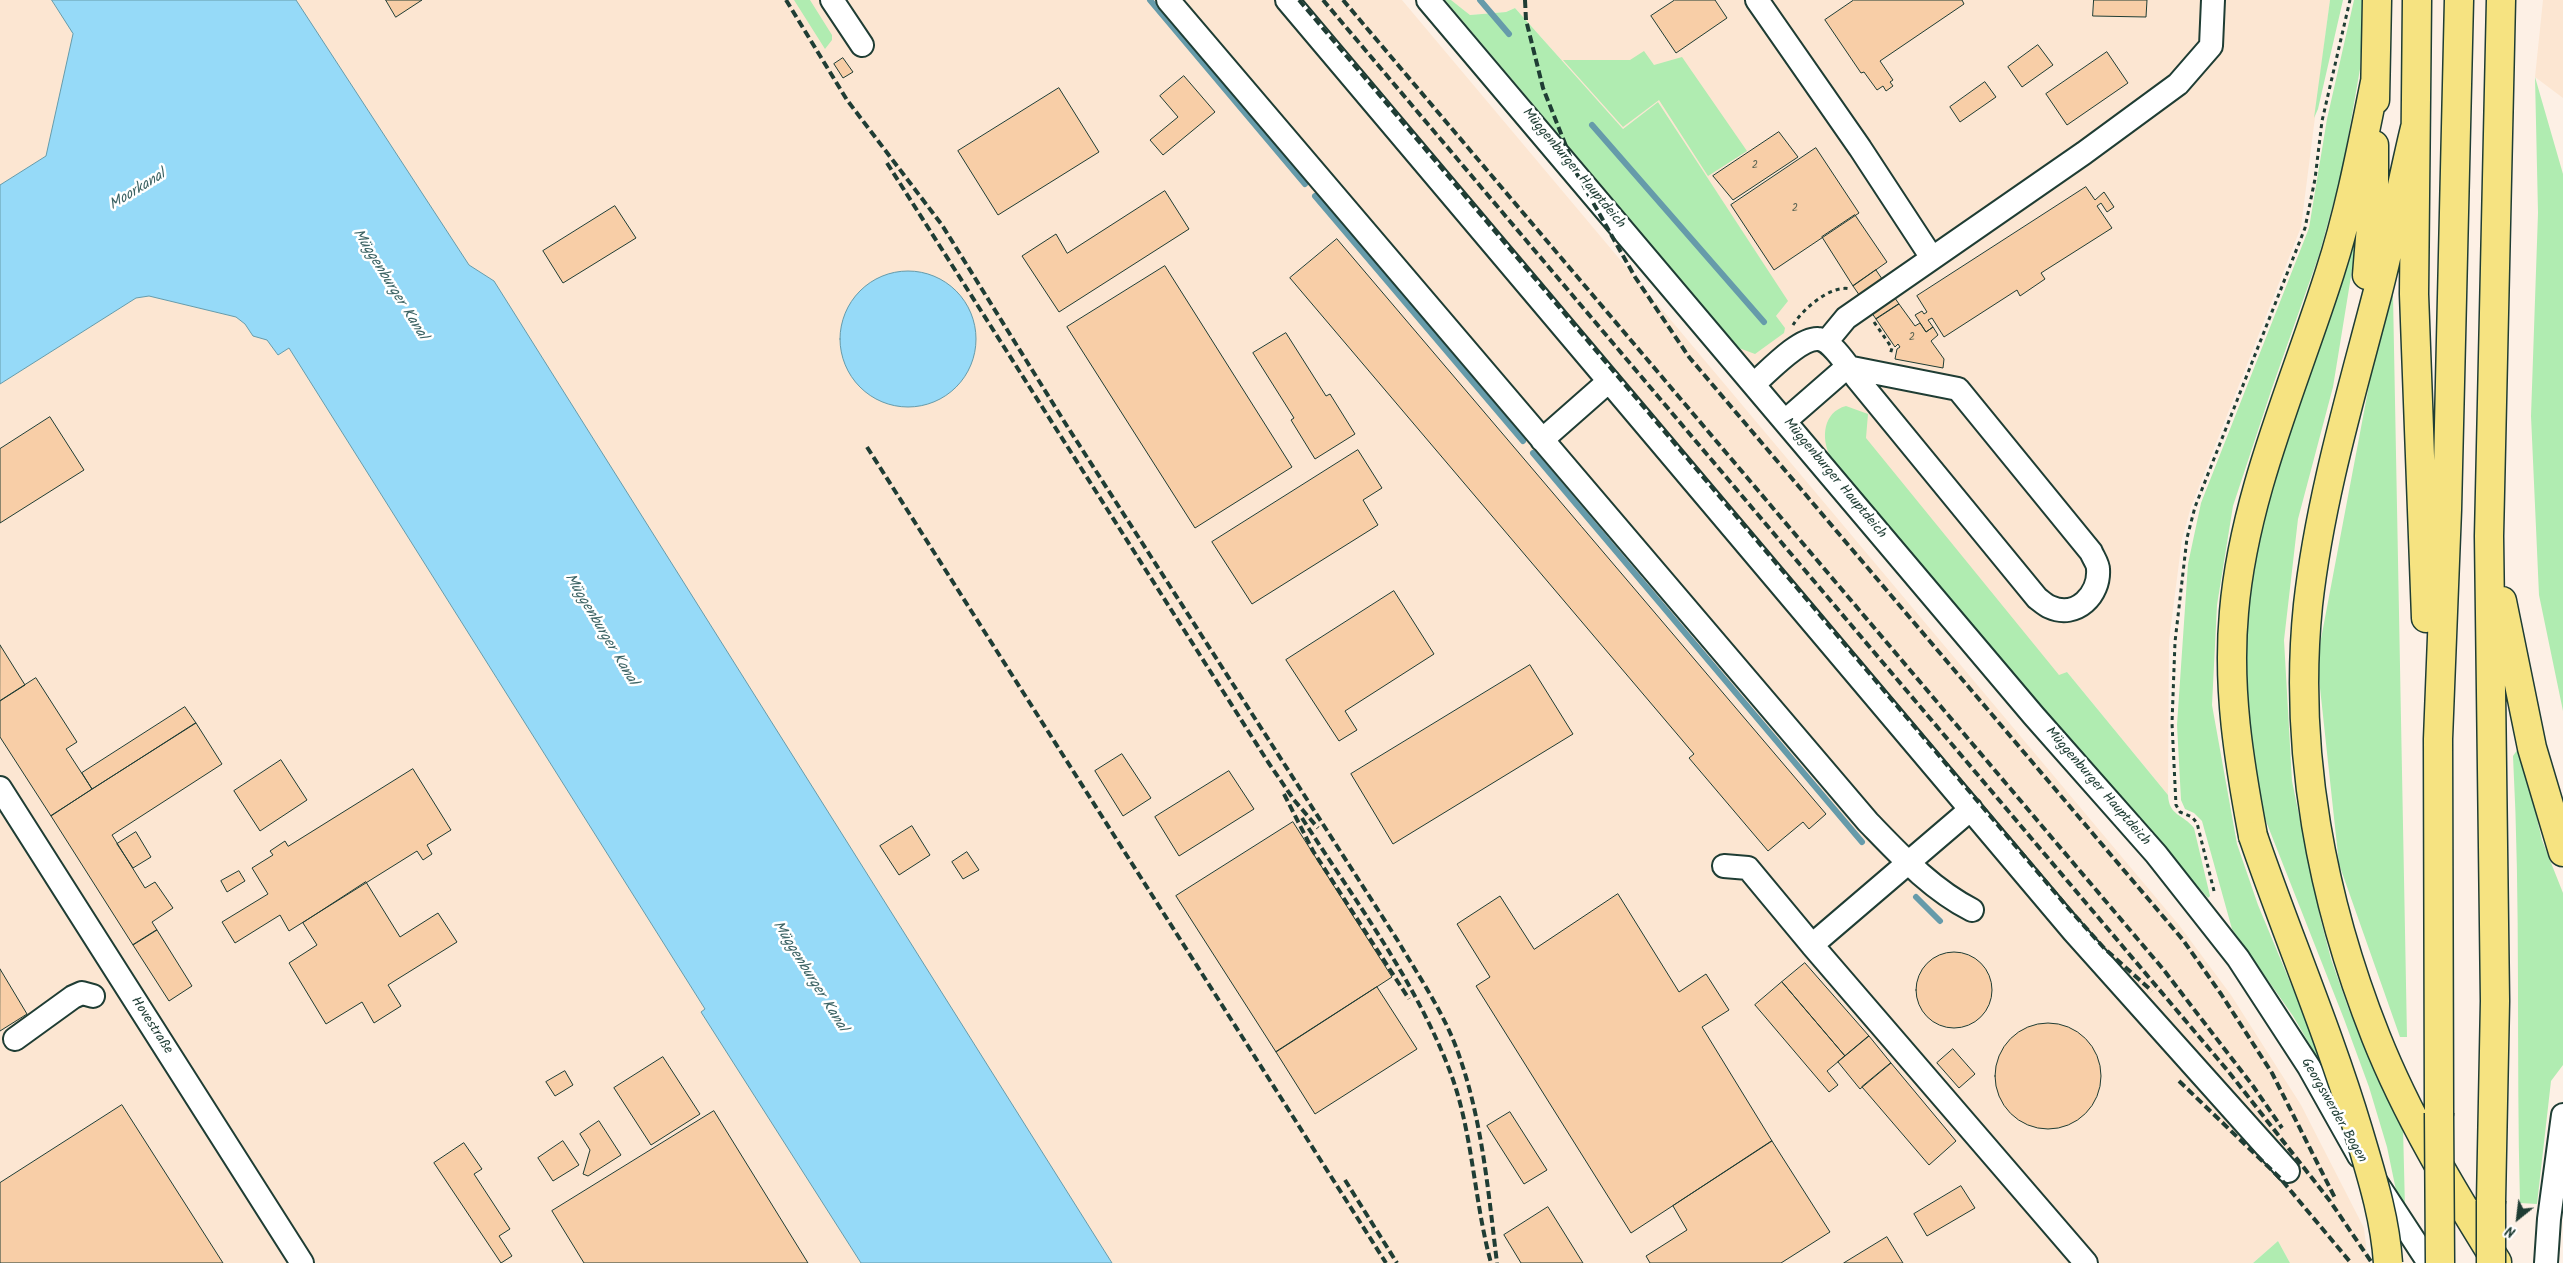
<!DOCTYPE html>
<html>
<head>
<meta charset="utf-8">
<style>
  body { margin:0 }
  #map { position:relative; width:2563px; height:1263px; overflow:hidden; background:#fdf0e5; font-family:Kalam,sans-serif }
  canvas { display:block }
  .north { position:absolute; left:2493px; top:1193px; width:50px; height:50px; -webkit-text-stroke:4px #fff; paint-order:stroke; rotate:209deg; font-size:14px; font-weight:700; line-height:20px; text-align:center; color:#1f3d34 }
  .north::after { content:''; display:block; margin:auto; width:18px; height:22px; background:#1f3d34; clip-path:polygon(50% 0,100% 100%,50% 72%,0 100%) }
</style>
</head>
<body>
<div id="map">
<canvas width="2563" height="1263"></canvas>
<div class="north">N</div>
</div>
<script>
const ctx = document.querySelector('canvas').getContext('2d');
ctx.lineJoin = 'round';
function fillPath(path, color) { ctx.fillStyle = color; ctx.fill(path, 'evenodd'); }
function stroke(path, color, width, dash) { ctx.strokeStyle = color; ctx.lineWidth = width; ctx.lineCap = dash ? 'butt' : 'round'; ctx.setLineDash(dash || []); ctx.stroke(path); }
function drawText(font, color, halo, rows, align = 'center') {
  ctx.font = font + ' Kalam,sans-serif'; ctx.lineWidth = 5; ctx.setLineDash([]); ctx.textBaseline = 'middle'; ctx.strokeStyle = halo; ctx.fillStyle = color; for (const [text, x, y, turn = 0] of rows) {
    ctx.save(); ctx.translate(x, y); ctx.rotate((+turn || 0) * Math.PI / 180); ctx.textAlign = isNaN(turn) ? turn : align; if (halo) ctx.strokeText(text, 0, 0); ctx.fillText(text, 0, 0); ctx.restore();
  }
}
fillPath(new Path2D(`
  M0 0H52L74 34 46 156 0 185Z
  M296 0H1402L2179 925 2231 995 2301 1105 2364 1228 2368 1263H2290L2278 1241 2253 1263H1112L494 281 469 265Z
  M1451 0H2330L2301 227 2191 507 2182 539 2169 641 2168 795 2067 672 2059 676 1837 464 1739 348 1776 316 1787 301 1658 102 1623 129 1515 8 1506 12 1470 15Z
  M2543 0H2563V98L2535 77Z
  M149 296 236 317 245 324 253 336 267 339 278 355 289 348 705 1009 701 1012 861 1263H0V384L136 298Z`), '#fce6d2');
fillPath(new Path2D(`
  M794 0H810L832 35V40L825 49Z
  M1445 0H1451L1470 15 1506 12 1515 8 1623 129 1658 102 1788 301 1776 316 1785 328 1784 333 1755 354 1739 348Z
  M2330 0H2343L2318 109 2314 118Z
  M2354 0H2364L2360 69 2342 172 2319 255 2272 388 2233 506 2217 605 2212 705 2237 844 2258 905 2332 1083 2293 1016 2232 929 2202 821 2194 813 2185 809 2181 800 2177 725 2188 564 2201 503 2309 228 2327 119Z
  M1644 51 1654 65 1682 57 1747 151 1708 176 1659 100 1623 127 1563 60H1630Z
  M2535 77 2563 174V711L2539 595 2531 416 2538 213Z
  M2360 221 2333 387 2298 519 2284 640 2292 781 2320 917 2331 959 2349 1010 2373 1065 2403 1126 2405 1209 2397 1195 2387 1147 2369 1087 2344 1019 2262 811 2241 689 2244 603 2261 519 2285 442Z
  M2393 295 2407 1037H2400L2339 864 2317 660 2384 306Z
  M1846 406 1868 414 1866 438 2059 675 2067 672 2168 795C2169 816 2183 814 2194 828L2210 896 2208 898 2113 791 1830 456C1821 438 1823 412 1846 406Z
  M2520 746 2542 840 2563 893V1065L2551 1081 2537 1204 2520 1203C2516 1054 2521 905 2513 756Z
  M2278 1241 2290 1263H2253Z`), '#b0ecb1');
const water = new Path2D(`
  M52 0H296L469 265 494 281 1112 1263H861L701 1012 705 1009 289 348 278 355 267 340 253 336 245 324 236 317 149 296 136 298 0 384V185L46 156 73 34Z
  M840 339a68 68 0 1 1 136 0a68 68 0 1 1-136 0Z`);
fillPath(water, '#96daf8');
stroke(water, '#669baa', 1);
stroke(new Path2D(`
  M1150 0 1305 184
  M1480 0 1509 34
  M1592 125 1764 322
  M1315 196 1523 441
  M1533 453 1862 842
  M1916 897 1940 921`), '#669baa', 6);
const building = new Path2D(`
  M386 0H422L396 17Z
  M1675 0H1715L1727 18 1676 53 1651 16Z
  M1854 0H1962L1964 4 1880 61 1893 80 1890 82 1893 86 1886 91 1883 86 1877 90 1864 72 1861 73 1825 20Z
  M2094 0H2147L2146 17 2093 16Z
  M2038 45 2053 65 2022 87 2008 67Z
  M2107 52 2128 83 2067 125 2046 94Z
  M843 58 853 72 843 78 834 64Z
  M1184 76 1215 112 1163 155 1150 140 1178 117 1160 96Z
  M1985 82 1996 97 1960 122 1950 107Z
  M1059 88 1099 152 998 215 958 151Z
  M1779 132 1798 157 1733 200 1713 176Z
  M1816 148 1859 213 1774 270 1731 205Z
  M2086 187 2095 200 2104 192 2114 207 2107 212 2101 203 2097 206 2112 228 2041 273 2045 279 2020 296 2017 290 1944 337 1932 318 1928 320 1933 327 1926 332 1915 315 1922 311 1924 314 1927 312 1917 296Z
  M1165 191 1189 229 1059 312 1022 256 1056 234 1067 253Z
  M615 206 636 238 563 283 543 251Z
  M1855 215 1887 262 1853 286 1822 237Z
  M1337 239 1826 814 1809 829 1803 822 1768 851 1689 758 1694 754 1290 278Z
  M1165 266 1292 467 1195 528 1067 327Z
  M1876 270 1899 304 1876 319 1853 286Z
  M1899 304 1915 326 1920 323 1926 332 1933 327 1938 335 1931 341 1944 359 1943 368 1895 359 1897 349 1900 347 1898 344 1895 347 1876 319Z
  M1286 333 1326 396 1330 394 1355 434 1315 459 1291 420 1294 418 1253 353Z
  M50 417 84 470 0 523V449Z
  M1358 450 1382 488 1363 500 1378 525 1252 604 1212 542Z
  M1394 591 1434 654 1345 711 1357 730 1339 741 1286 660Z
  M0 645 25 685 0 701Z
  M1530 665 1573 734 1393 844 1351 774Z
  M36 678 77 742 66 749 92 789 51 816 0 737V701Z
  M185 707 196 723 92 789 82 773Z
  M196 723 222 764 112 835 145 888 155 882 173 908 152 922 157 930 133 945 51 816Z
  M1122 754 1151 798 1123 816 1095 771Z
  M281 760 307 800 260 831 234 791Z
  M413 769 451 830 427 845 432 854 423 860 417 851 289 931 280 915 235 943 222 922 268 894 252 868 273 855 270 851 285 841 288 846Z
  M1229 771 1254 809 1179 856 1155 817Z
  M1293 822 1392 977 1276 1052 1176 896Z
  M912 826 930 855 899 875 880 846Z
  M136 832 151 857 133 868 117 844Z
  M967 852 979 870 963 879 952 862Z
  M239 871 245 881 227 892 221 881Z
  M366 882 400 937 438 913 457 942 388 985 401 1006 374 1023 362 1002 326 1024 289 963 317 945 303 923Z
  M1618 894 1679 992 1706 974 1729 1010 1702 1027 1772 1141 1631 1233 1476 986 1490 977 1457 924 1500 896 1534 949Z
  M157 930 192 986 169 1001 133 945Z
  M1916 990a38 38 0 1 1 76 0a38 38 0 1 1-76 0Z
  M1805 963 1869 1036 1845 1056 1782 982Z
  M0 969 27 1014 0 1031Z
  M1782 982 1845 1056 1827 1071 1838 1085 1829 1092 1755 1005Z
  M1377 987 1417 1049 1315 1114 1276 1052Z
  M1995 1076a53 53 0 1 1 106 0a53 53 0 1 1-106 0Z
  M1869 1036 1891 1063 1860 1089 1838 1062Z
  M1953 1049 1975 1074 1959 1088 1937 1063Z
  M663 1057 700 1114 651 1145 614 1088Z
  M1891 1063 1956 1141 1929 1165 1862 1087Z
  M565 1071 573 1085 555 1096 546 1082Z
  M122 1105 223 1263H0V1183Z
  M714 1111 808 1263H584L552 1211Z
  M1510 1112 1547 1170 1524 1184 1487 1126Z
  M599 1121 621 1155 588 1176 583 1174 590 1150 580 1134Z
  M563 1141 579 1165 553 1181 538 1158Z
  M1772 1141 1830 1232 1781 1263H1650L1646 1256 1687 1230 1673 1206Z
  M464 1143 482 1169 474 1174 510 1229 499 1236 512 1256 501 1263 434 1163Z
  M1961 1186 1975 1208 1927 1236 1914 1214Z
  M1548 1207 1583 1263H1521L1504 1235Z
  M1887 1237 1903 1263H1844Z`);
fillPath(building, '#f8cea7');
stroke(building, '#1f3d34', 1);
const minor = new Path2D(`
  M832 0 862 45
  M1168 0 1868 822C1900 855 1931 889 1972 910
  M1287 0 2074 932 2288 1171
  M1428 0 2034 716 2156 854 2238 958 2309 1067 2359 1156
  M1757 0 1860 148 1932 258
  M1827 341 1846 318 2084 153 2178 84 2211 46 2213 0
  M1754 384C1768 372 1799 338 1818 339 1831 339 1851 371 1859 381 1918 454 1978 526 2037 598 2041 601 2045 605 2050 607 2076 619 2100 595 2098 569 2098 564 2093 557 2091 552L1958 389 1847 367
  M1785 421 1847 367
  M1542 440 1609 381
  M0 788 302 1263
  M1724 866 1748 868 1812 945 1971 809
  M1812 945 2086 1263
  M15 1039 73 997 82 993 93 996
  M2378 1185 2429 1263
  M2546 1263 2549 1219 2563 1115`);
const highway = new Path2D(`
  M2417 0 2414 294 2426 618
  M2375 100 2377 0
  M2415 128C2402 182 2392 237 2378 291 2351 395 2320 498 2308 605 2293 751 2322 901 2376 1037 2407 1115 2452 1190 2497 1262
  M2367 275 2374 190V145
  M2502 601 2532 748 2563 852
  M2253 836C2239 761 2227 689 2234 612 2244 494 2295 383 2330 272 2350 210 2362 146 2375 82
  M2439 1113 2438 739 2447 510 2459 0
  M2491 1201 2495 1001 2489 536 2501 0`);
stroke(minor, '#1f3d34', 26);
stroke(highway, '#1f3d34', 31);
stroke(new Path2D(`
  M1874 322 1892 348 1890 355
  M1793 325C1802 310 1831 284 1850 289
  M2214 891 2197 823 2192 817 2180 812 2176 805 2172 723 2175 642 2187 538 2195 507 2305 228 2315 179 2322 121 2350 0`), '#1f3d34', 3, [4, 4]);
stroke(minor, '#fff', 22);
stroke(highway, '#f6e381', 28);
stroke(new Path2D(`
  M786 0 847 100 942 225 1067 426 1398 941C1418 975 1442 1010 1456 1047 1482 1116 1488 1190 1497 1263
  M1299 0 2069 909 2104 948 2152 991
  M1323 0 2228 1071 2330 1201 2372 1263
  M1343 0 2163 969 2253 1086 2282 1128
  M1525 0 1526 20 1543 88 1577 174 1635 277 1689 357 2183 940 2221 994 2272 1073 2336 1200
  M887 163 1268 762 1294 800 1318 828
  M867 447 1386 1263
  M1284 794 1313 851 1409 999
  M1302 818C1355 901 1416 981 1451 1074 1473 1134 1474 1201 1491 1263
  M2179 1081 2280 1178 2351 1263
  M1345 1180 1397 1263`), '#1f3d34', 4, [8, 4]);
const highwayBridge = new Path2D(`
  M2253 836C2287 935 2328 1030 2358 1130 2371 1174 2385 1217 2388 1263
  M2439 1113 2440 1263
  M2491 1201V1263`);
stroke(highwayBridge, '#1f3d34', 31, []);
stroke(highwayBridge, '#f6e381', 28);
drawText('11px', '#556151', null, [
  ["2",1755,166],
  ["2",1795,209],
  ["2",1912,338]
]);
drawText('14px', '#1f3d34', '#fff', [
  ["Müggenburger Hauptdeich",1573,169,50],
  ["Müggenburger Hauptdeich",1834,479,50],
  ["Müggenburger Hauptdeich",2097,787,49],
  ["Hovestraße",151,1026,57],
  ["Georgswerder Bogen",2333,1111,60]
]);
drawText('italic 15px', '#3d6465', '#fff', [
  ["Moorkanal",138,191,-32],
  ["Müggenburger Kanal",389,285,58],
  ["Müggenburger Kanal",600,630,59],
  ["Müggenburger Kanal",809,977,58]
]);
</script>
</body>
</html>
